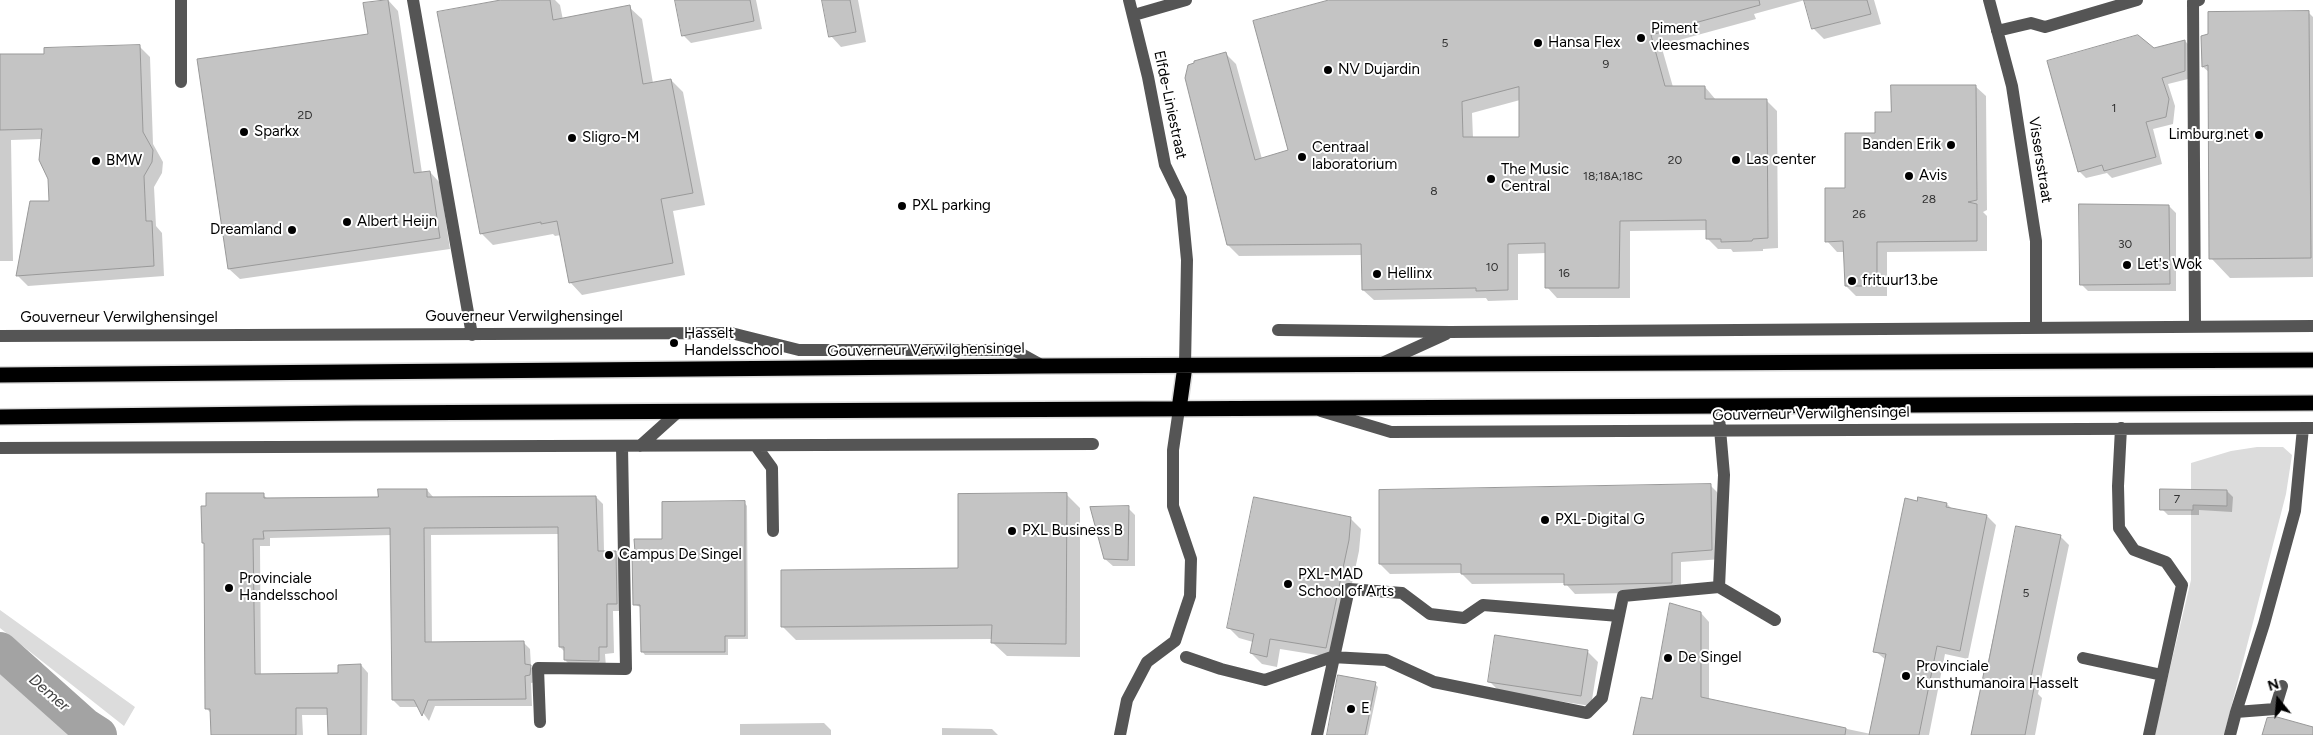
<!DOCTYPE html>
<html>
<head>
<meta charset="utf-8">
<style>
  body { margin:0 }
  #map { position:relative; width:2313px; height:735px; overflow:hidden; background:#fff; font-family:Figtree,sans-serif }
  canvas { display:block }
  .north { position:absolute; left:2253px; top:675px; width:50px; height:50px; -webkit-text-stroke:4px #fff; paint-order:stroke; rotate:343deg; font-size:14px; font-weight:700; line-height:20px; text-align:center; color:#000 }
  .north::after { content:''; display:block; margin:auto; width:18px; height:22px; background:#000; clip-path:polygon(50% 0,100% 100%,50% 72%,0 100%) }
</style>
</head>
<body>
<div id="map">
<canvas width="2313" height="735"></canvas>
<div class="north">N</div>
</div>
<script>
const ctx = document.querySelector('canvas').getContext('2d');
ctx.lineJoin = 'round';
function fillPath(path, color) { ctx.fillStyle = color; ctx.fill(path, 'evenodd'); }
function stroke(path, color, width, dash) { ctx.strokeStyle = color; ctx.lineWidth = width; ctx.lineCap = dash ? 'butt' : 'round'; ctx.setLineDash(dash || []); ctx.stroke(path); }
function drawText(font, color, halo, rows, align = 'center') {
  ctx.font = font + ' Figtree,sans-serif'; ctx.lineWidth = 4; ctx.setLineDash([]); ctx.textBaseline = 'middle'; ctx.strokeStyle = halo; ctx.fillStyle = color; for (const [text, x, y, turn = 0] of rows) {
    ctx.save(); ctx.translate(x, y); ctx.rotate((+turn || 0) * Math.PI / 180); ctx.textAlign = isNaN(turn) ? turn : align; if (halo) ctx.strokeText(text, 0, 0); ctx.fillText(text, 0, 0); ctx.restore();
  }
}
fillPath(new Path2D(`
  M2257 447H2283L2292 455 2286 494 2224 735H2154L2191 580V463L2231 451Z
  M0 610 135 707 124 726 0 628Z
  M0 662 90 735H0Z`), '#dcdcdc');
fillPath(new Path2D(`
  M388 0 398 11 422 173 430 172 440 183 450 249 240 279 229 269Z
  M508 0H555L560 5 563 20 629 7 642 19 653 83 671 80 683 92 705 205 673 211 685 275 582 295 570 282 561 235 555 236 553 234 493 245 481 233Z
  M676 0H756L762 29 691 43 683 35Z
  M824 0H858L866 42 841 47 831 36Z
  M1334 0H1805L1754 14 1756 19 1661 45 1673 87H1705L1716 100H1766L1777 111 1778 248 1763 249V251L1733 252 1731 249H1718L1707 238V230L1630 231V298H1557L1547 287 1546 253 1518 254V300L1488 301 1486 298 1374 300 1363 290V255L1239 256 1228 245 1226 54 1236 64 1262 159 1290 151ZM1520 100V139L1473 138 1472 113Z
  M1806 0H1874L1881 24 1824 39 1814 29Z
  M2308 12 2313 17V277L2230 278 2211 258 2210 73 2203 67Z
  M2185 41 2192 48V78L2168 84 2175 106 2173 124 2153 129 2162 164 2112 178 2107 173 2086 178 2079 171 2154 50Z
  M139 46 150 57 153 144 163 162 162 173 154 187 156 226 162 233 164 276 28 286 18 276 50 202V179L41 165 40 154 42 139 11 140 13 261H0V55H46Z
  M1975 86 1986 96 1987 210 1983 212 1987 216V251L1887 252V296H1856L1846 286 1845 252H1837L1827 241 1847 189 1877 134 1892 113Z
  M2169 206 2176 213V291H2088L2081 284Z
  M1710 485 1720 495 1722 559 1681 562V592L1575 594 1565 583 1472 584 1461 573 1390 574 1380 564Z
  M427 490 434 498 596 497 603 504 604 552H615L622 560 623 611H613L614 653 605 654 606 667H572L565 660V652L560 647 559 534 431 535 432 643 523 642 530 649 531 667 537 674V682L531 683 532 706H435L429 721 419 707H400L393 700 392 535 270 538V546H260L261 675 339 674 361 665 368 673 367 735H329V715H302L303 735H212L211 713 206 708V545L203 543 263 495 268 499H379Z
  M2227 491 2233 497 2232 512 2199 510V515H2168L2162 509Z
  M1066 494 1080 508V657L1007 656 993 643V639L796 640 782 626 959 570Z
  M744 502 747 506 748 639H728V655H645L642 651V608L634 604 663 540Z
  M1947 504 1952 509 1987 516 1996 525 1968 659 1945 654 1929 735H1634L1701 613 1709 622V700L1871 734 1886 660 1875 651Z
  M1128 508 1135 515V566H1113L1105 559Z
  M1350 518 1361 529 1359 551 1336 658 1280 649 1277 667 1262 664 1251 653 1253 642 1239 638 1229 628Z
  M2017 528 2060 536 2069 545 2038 694 2042 698 2035 735H1972Z
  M1587 651 1598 662 1591 706 1500 692 1489 681Z
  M1375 684 1378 687 1368 735H1328Z
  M824 723 831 730V735H740V724Z
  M942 728 992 729 998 735H942Z`), '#0003');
stroke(new Path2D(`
  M0 650 85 726 99 735`), '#a3a3a3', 36);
const building = new Path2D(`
  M388 0 414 173 430 171 440 238 228 269 197 59 368 34 363 3Z
  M501 0H550L553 20 630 5 643 84 671 79 693 193 661 199 673 263 569 283 557 221 541 224V222L480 234 437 12Z
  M675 0H750L754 21 682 36Z
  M822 0H850L856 32 829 37Z
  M1329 0H1759L1760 5 1651 35 1665 86H1705V99H1767L1768 238 1753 239 1752 241 1721 242V239H1706V220L1620 221 1619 288H1545V243L1508 244V290L1476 291V288L1362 290 1361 244 1227 245 1185 78 1188 65 1194 63V61L1226 52 1255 160 1288 150 1253 21ZM1519 87V137H1463L1462 102Z
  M1804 0H1867L1871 14 1812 29Z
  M2309 11 2311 258 2209 259 2208 65 2202 67 2201 36 2208 34V12Z
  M2138 35 2154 48 2185 40V71L2162 78 2169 99 2166 117 2146 122 2156 157 2104 171 2102 165 2078 172 2047 61Z
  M140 45 143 132 153 150 152 162 144 176 146 221H152L154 266 16 276 30 201H49L48 179 39 160 42 129 0 130V54H44V48Z
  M1891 85H1976L1977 200 1968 202 1977 204V241L1877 242V286H1845L1843 241 1825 242V188H1845V133H1875V112H1891Z
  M2079 204 2169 205 2170 284 2080 285Z
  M1711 484 1712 550 1672 553V583L1564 585V574H1461V564H1379V490Z
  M378 489H427V497L596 496 598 551H616L617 604H607V647H599V661L564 660V647H559L558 527 424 528 425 642 524 641 525 664 531 665 530 675 525 676 526 699 428 700 422 716 414 700H392L390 528 263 531 264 539H253L255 674 338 673V665L361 664V735H328L327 708H296V735H211L210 709H205L204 543H202L201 506H206V493H264V498L378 497Z
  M2160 489 2227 490V506L2193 505V510H2160Z
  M1067 493 1066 644 991 643 992 625 781 627V570L958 568V494Z
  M1254 497 1351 517 1349 540 1326 648 1270 639 1267 657 1250 653 1254 634 1227 628Z
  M1918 497 1947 503 1946 507 1987 515 1960 651 1937 646 1919 735H1869L1886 654 1873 652 1905 498 1917 501Z
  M745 501V636H725V652H641L640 605H633L632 552H635L634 539H662V502Z
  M1129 506 1128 560 1104 559 1090 507Z
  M2016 526 2061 535 2029 687 2034 688 2025 735H1971L1985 667 1987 668Z
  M1670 603 1701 612V697L1846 728 1845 735H1633L1641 697 1652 699Z
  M1495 635 1588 650 1581 696 1488 682Z
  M1338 675 1376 682 1365 735H1327Z
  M2277 717 2313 727V735H2262L2267 718Z`);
fillPath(building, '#c4c4c4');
stroke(building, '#999', 1);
const highway = new Path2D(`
  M0 375 1043 366 2313 360
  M1179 409 1185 366
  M0 417 355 413 2313 403`);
stroke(highway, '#dbdbdb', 18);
stroke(new Path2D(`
  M181 0V82
  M413 0 472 335
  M1129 0 1148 77 1165 165 1181 198 1187 260 1185 366
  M1989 0 2012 86 2036 241V327
  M1134 15 1186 0
  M1997 31 2031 23 2045 27 2137 0
  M2195 327 2193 2 2199 0
  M1278 330 1450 332 2313 326
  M0 336 731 333 799 350H1014L1043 366
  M1380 364 1446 334
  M1321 411 1391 432 2313 428
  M2121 428 2118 486 2119 528 2134 550 2166 562 2182 585 2149 735
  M640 446 679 411
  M756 446 772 468 773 531
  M0 448 1093 444
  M1719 587 1775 620
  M1186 657 1221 669 1265 680 1332 657 1386 660 1434 682 1587 713 1602 698 1623 596 1719 587 1724 475 1718 406
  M2083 658 2162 675
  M2236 712 2264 624 2295 511 2303 428
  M540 722 538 668 626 669 622 446
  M1120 735 1127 700 1147 662 1175 641 1190 596 1191 559 1173 506V450L1179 409
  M1317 735 1349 589 1402 593 1430 614 1464 618 1483 605 1619 616
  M2230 735 2236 712 2275 709 2282 686`), '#555', 12);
stroke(highway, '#000', 15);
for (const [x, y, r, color] of [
  [1641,38,5,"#000"],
  [1538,43,5,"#000"],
  [1328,70,5,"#000"],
  [244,132,5,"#000"],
  [2259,135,5,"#000"],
  [572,138,5,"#000"],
  [1951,145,5,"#000"],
  [1302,157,5,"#000"],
  [1736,160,5,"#000"],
  [96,161,5,"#000"],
  [1909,176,5,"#000"],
  [1491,179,5,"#000"],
  [902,206,5,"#000"],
  [347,222,5,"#000"],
  [292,230,5,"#000"],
  [2127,265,5,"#000"],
  [1377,274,5,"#000"],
  [1852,281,5,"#000"],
  [674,343,5,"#000"],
  [1545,520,5,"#000"],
  [1012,531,5,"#000"],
  [609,555,5,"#000"],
  [1288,584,5,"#000"],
  [229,588,5,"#000"],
  [1668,658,5,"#000"],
  [1906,676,5,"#000"],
  [1351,709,5,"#000"]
]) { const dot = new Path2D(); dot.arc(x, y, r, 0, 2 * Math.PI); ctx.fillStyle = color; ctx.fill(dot); stroke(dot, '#fff', 2); }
drawText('12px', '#313131', null, [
  ["5",1445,43],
  ["9",1606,64],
  ["1",2114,108],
  ["2D",305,115],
  ["20",1675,160],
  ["18;18A;18C",1613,176],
  ["8",1434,191],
  ["28",1929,199],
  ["26",1859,214],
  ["30",2125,244],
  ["10",1492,267],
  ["16",1564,273],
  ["7",2177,499],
  ["5",2026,593]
]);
drawText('15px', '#000', '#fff', [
  ["Piment",1651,29],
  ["vleesmachines",1651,46],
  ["Hansa Flex",1548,43],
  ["NV Dujardin",1338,70],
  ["Sparkx",254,132],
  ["Limburg.net",2249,135,"right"],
  ["Sligro-M",582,138],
  ["Banden Erik",1941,145,"right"],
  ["Centraal",1312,148],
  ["laboratorium",1312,165],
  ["Las center",1746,160],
  ["BMW",106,161],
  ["The Music",1501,170],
  ["Central",1501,187],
  ["Avis",1919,176],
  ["PXL parking",912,206],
  ["Albert Heijn",357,222],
  ["Dreamland",282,230,"right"],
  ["Let's Wok",2137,265],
  ["Hellinx",1387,274],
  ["frituur13.be",1862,281],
  ["Hasselt",684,334],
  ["Handelsschool",684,351],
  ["PXL-Digital G",1555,520],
  ["PXL Business B",1022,531],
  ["Campus De Singel",619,555],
  ["PXL-MAD",1298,575],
  ["School of Arts",1298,592],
  ["Provinciale",239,579],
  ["Handelsschool",239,596],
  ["De Singel",1678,658],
  ["Provinciale",1916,667],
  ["Kunsthumanoira Hasselt",1916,684],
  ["E",1361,709]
], 'left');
drawText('15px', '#000', '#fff', [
  ["Elfde-Liniestraat",1170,105,78],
  ["Vissersstraat",2040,160,81],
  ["Gouverneur Verwilghensingel",524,317],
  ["Gouverneur Verwilghensingel",119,318],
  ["Gouverneur Verwilghensingel",926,350,-1],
  ["Gouverneur Verwilghensingel",1811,414,-1]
]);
drawText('italic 16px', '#444', '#fff', [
  ["Demer",49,693,41]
]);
</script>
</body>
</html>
